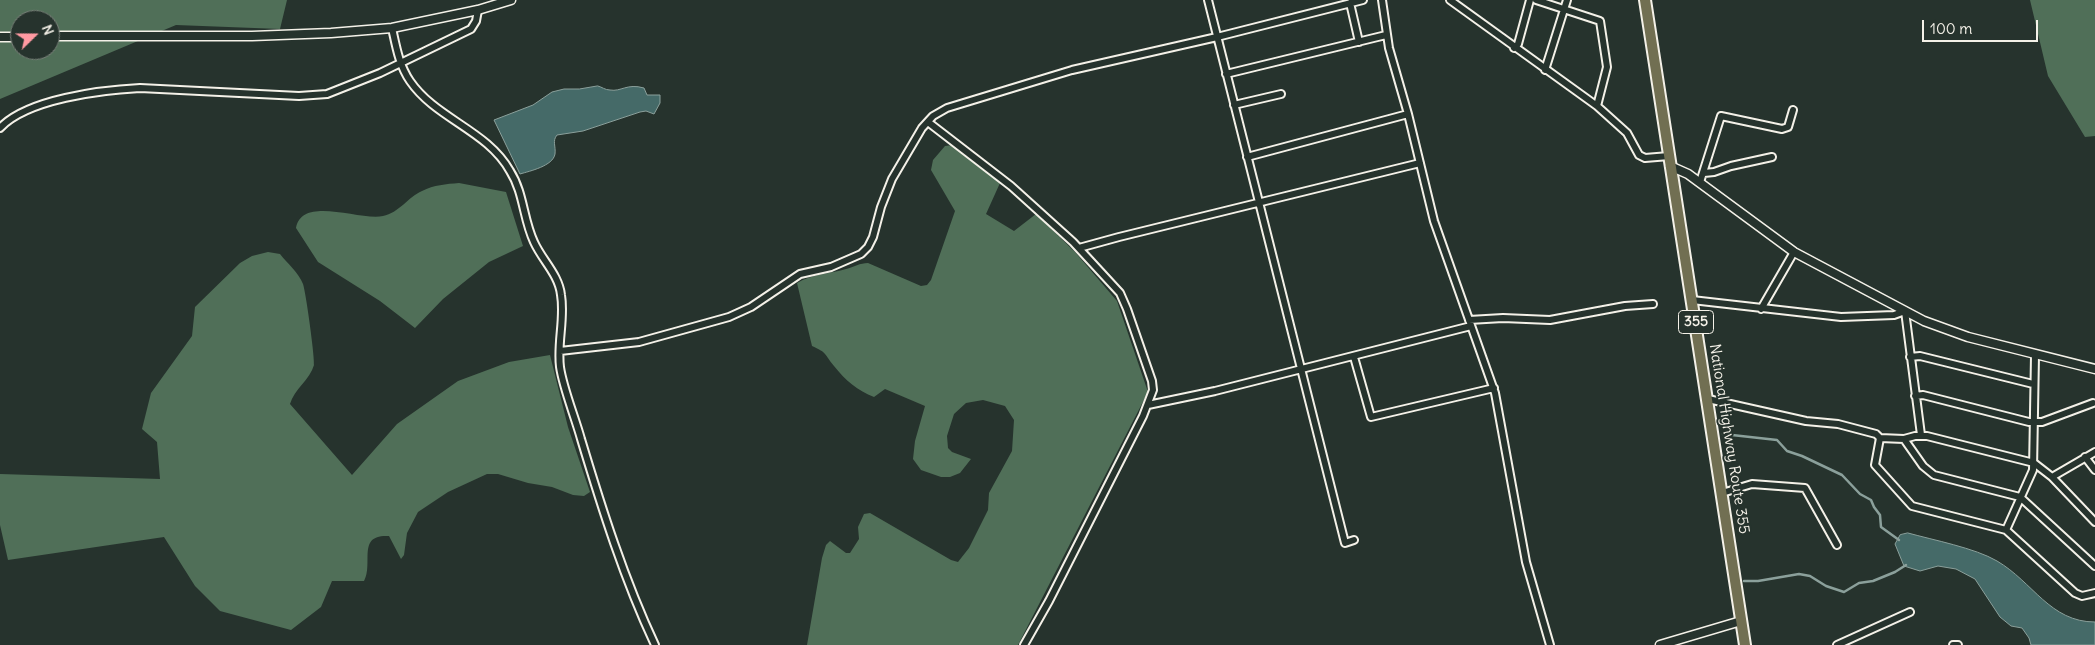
<!DOCTYPE html>
<html>
<head>
<meta charset="utf-8">
<style>
  body { margin:0 }
  #map { position:relative; width:2095px; height:645px; overflow:hidden; background:#26332d; font-family:Delius,sans-serif }
  canvas { display:block }
  .north { position:absolute; left:10px; top:10px; width:50px; height:50px; box-sizing:border-box; background:#26332d; border:1px solid #787f78; border-radius:50%; rotate:68deg; font-size:14px; font-weight:700; line-height:20px; text-align:center; color:#f4f1e8 }
  .north::after { content:''; display:block; margin:auto; width:18px; height:22px; background:#ff9aa2; clip-path:polygon(50% 0,100% 100%,50% 72%,0 100%) }
  .scale { position:absolute; left:1922px; top:20px; width:116px; height:22px; box-sizing:border-box; border:2px solid #f4f1e8; border-top:0; padding-left:6px; font-size:15px; line-height:18px; white-space:nowrap; color:#f4f1e8; -webkit-text-stroke:4px #26332d; paint-order:stroke }
</style>
</head>
<body>
<div id="map">
<canvas width="2095" height="645"></canvas>
<div class="north">N</div>
<div class="scale">100 m</div>
</div>
<script>
const ctx = document.querySelector('canvas').getContext('2d');
ctx.lineJoin = 'round';
function fillPath(path, color) { ctx.fillStyle = color; ctx.fill(path, 'evenodd'); }
function stroke(path, color, width, dash) { ctx.strokeStyle = color; ctx.lineWidth = width; ctx.lineCap = dash ? 'butt' : 'round'; ctx.setLineDash(dash || []); ctx.stroke(path); }
function drawText(font, color, halo, rows, align = 'center') {
  ctx.font = font + ' Delius,sans-serif'; ctx.lineWidth = 4; ctx.setLineDash([]); ctx.textBaseline = 'middle'; ctx.strokeStyle = halo; ctx.fillStyle = color; for (const [text, x, y, turn = 0] of rows) {
    ctx.save(); ctx.translate(x, y); ctx.rotate((+turn || 0) * Math.PI / 180); ctx.textAlign = isNaN(turn) ? turn : align; if (halo) ctx.strokeText(text, 0, 0); ctx.fillText(text, 0, 0); ctx.restore();
  }
}
fillPath(new Path2D(`
  M0 0H287L280 29 176 25 0 99ZM20 20H50V50H20Z
  M2030 0H2095V136L2085 137 2048 76Z
  M953 145 1000 183 986 214 1014 231 1036 214 1075 252 1117 301 1148 392 1018 645H807L822 558 826 545 830 541 846 553H850L859 539 858 527 864 514 870 513 951 560 958 562 969 548 988 510 989 493 1012 451 1014 420 1005 406 983 400 966 403 954 414 947 436 948 448 952 452 971 459 960 473 950 477H941L921 470 913 459 915 441 925 406 885 389 874 397C858 391 845 380 834 366 824 354 828 353 812 346L797 283C812 274 829 274 846 269 854 267 860 263 868 263L921 286 927 285 931 280 955 211 931 170 933 160 945 146Z
  M459 183 506 192 523 246 489 262 443 299 415 328 380 301 318 262 296 228C302 195 360 221 383 216 399 213 408 197 422 191 434 185 446 184 459 183Z
  M268 252 280 254C287 263 299 273 303 284 306 293 315 358 314 365 310 380 294 389 290 404L352 475 397 424 458 381 509 362 550 355 568 427 590 492 584 496 573 495 552 487 528 483 498 474H487L448 492 418 512 407 533 404 555 401 559 389 536C356 534 374 563 364 581H332L321 607 291 630 220 611 195 586 164 537 8 560 0 525V474L160 479 157 442 142 429 151 393 192 336 195 307 240 263 252 256Z`), '#506f58');
const water = new Path2D(`
  M598 86C602 87 605 90 610 90 621 92 627 83 644 88L647 95H660V103L654 114 646 111 640 112 583 131 557 135C552 141 556 146 555 154 553 166 530 171 520 174L494 120 533 105 552 92 564 89H579Z
  M1908 533C1933 540 1975 548 1997 561 2033 582 2050 622 2095 622V645H2031L2029 638 2022 628 2011 626 2000 617 1975 579 1956 569 1938 566 1920 571 1904 566 1895 544 1900 535Z`);
fillPath(water, '#456a68');
stroke(water, '#8ba09b', 1);
stroke(new Path2D(`
  M1723 434 1777 440 1787 451 1802 456 1842 475 1860 494 1871 500 1874 507 1880 515 1881 527 1899 540
  M1744 581H1758L1799 574 1810 576 1826 586 1844 592 1859 583 1873 581 1895 572 1906 565`), '#8ba09b', 2.5);
const minor = new Path2D(`
  M1208 0 1345 543 1354 540
  M1382 0 1389 48 1408 114 1434 221 1495 393 1526 562 1550 645
  M1450 0 1597 106 1627 133 1639 155 1645 158 1669 156
  M1536 0 1600 21 1607 67 1597 106
  M1350 3 1359 42
  M392 28C396 46 399 65 410 81 436 119 487 130 510 171 524 193 523 219 534 242 542 260 559 275 561 295 565 318 557 343 560 367 563 388 575 417 581 439 602 509 624 579 655 645
  M1514 48 1518 44 1530 0
  M1545 70 1567 0
  M1226 74 1386 35
  M1234 105 1281 94
  M928 122 1011 186 1073 242 1120 293 1127 309 1152 381 1153 390 1143 416 1049 601 1024 645
  M0 128C27 99 101 90 140 88L299 96 327 94 380 73 471 29 476 21 478 10
  M1247 157 1408 114
  M1704 173 1714 172 1731 166 1772 157
  M1700 182 1721 116 1782 129 1788 127 1793 110
  M1079 248 1119 237 1420 163
  M1692 300 1841 317 1894 315 1905 311 1921 435
  M1761 309 1794 252
  M1469 320 1503 318 1550 320 1625 306 1653 304
  M560 351 639 342 729 317 751 307 800 274 831 267 861 254 868 247 873 237 881 207 892 179 922 128 933 116 947 108 1072 70 1217 37 1363 0
  M1354 357 1371 417 1494 388
  M1910 357 1920 356 2033 384
  M1915 396 1923 395 2029 422H2042L2093 403
  M1708 399 1806 421 1838 424 1876 434 1880 438 1904 439 1915 436H1927L2034 463 2052 477 2095 522
  M1148 405 1215 391 1471 326
  M1880 438 1875 465 1912 506 2006 530 2075 593 2082 596 2095 593
  M1904 439 1923 466 1934 475 2020 497 2095 566
  M2085 457 2095 470
  M2052 477 2095 452
  M1722 493 1752 484 1805 488 1837 545
  M2006 530 2033 470 2035 355
  M1837 645 1910 612
  M1953 645H1958`);
const tertiary = new Path2D(`
  M50 36H252L331 33 392 28 478 10 511 0
  M0 37H20
  M1670 166 1688 174 1794 252 1924 321 1968 337 2095 369
  M1660 645 1741 621`);
const trunk = new Path2D(`
  M1645 0 1745 645`);
stroke(minor, '#f4f1e8', 10);
stroke(tertiary, '#f4f1e8', 11);
stroke(trunk, '#f4f1e8', 14);
stroke(minor, '#26332d', 6);
stroke(tertiary, '#26332d', 8);
stroke(trunk, '#716f52', 10);
for (const [x, y, w] of [
  [1696,322,35]
]) { const box = new Path2D(); box.roundRect(x - w / 2, y - 11.5, w, 23, 4); ctx.fillStyle = '#26332d'; ctx.fill(box); stroke(box, '#f4f1e8', 1); }
drawText('bold 14px', '#f4f1e8', null, [
  ["355",1696,322]
]);
drawText('15px', '#f4f1e8', '#26332d', [
  ["National Highway Route 355",1729,439,81]
]);
</script>
</body>
</html>
